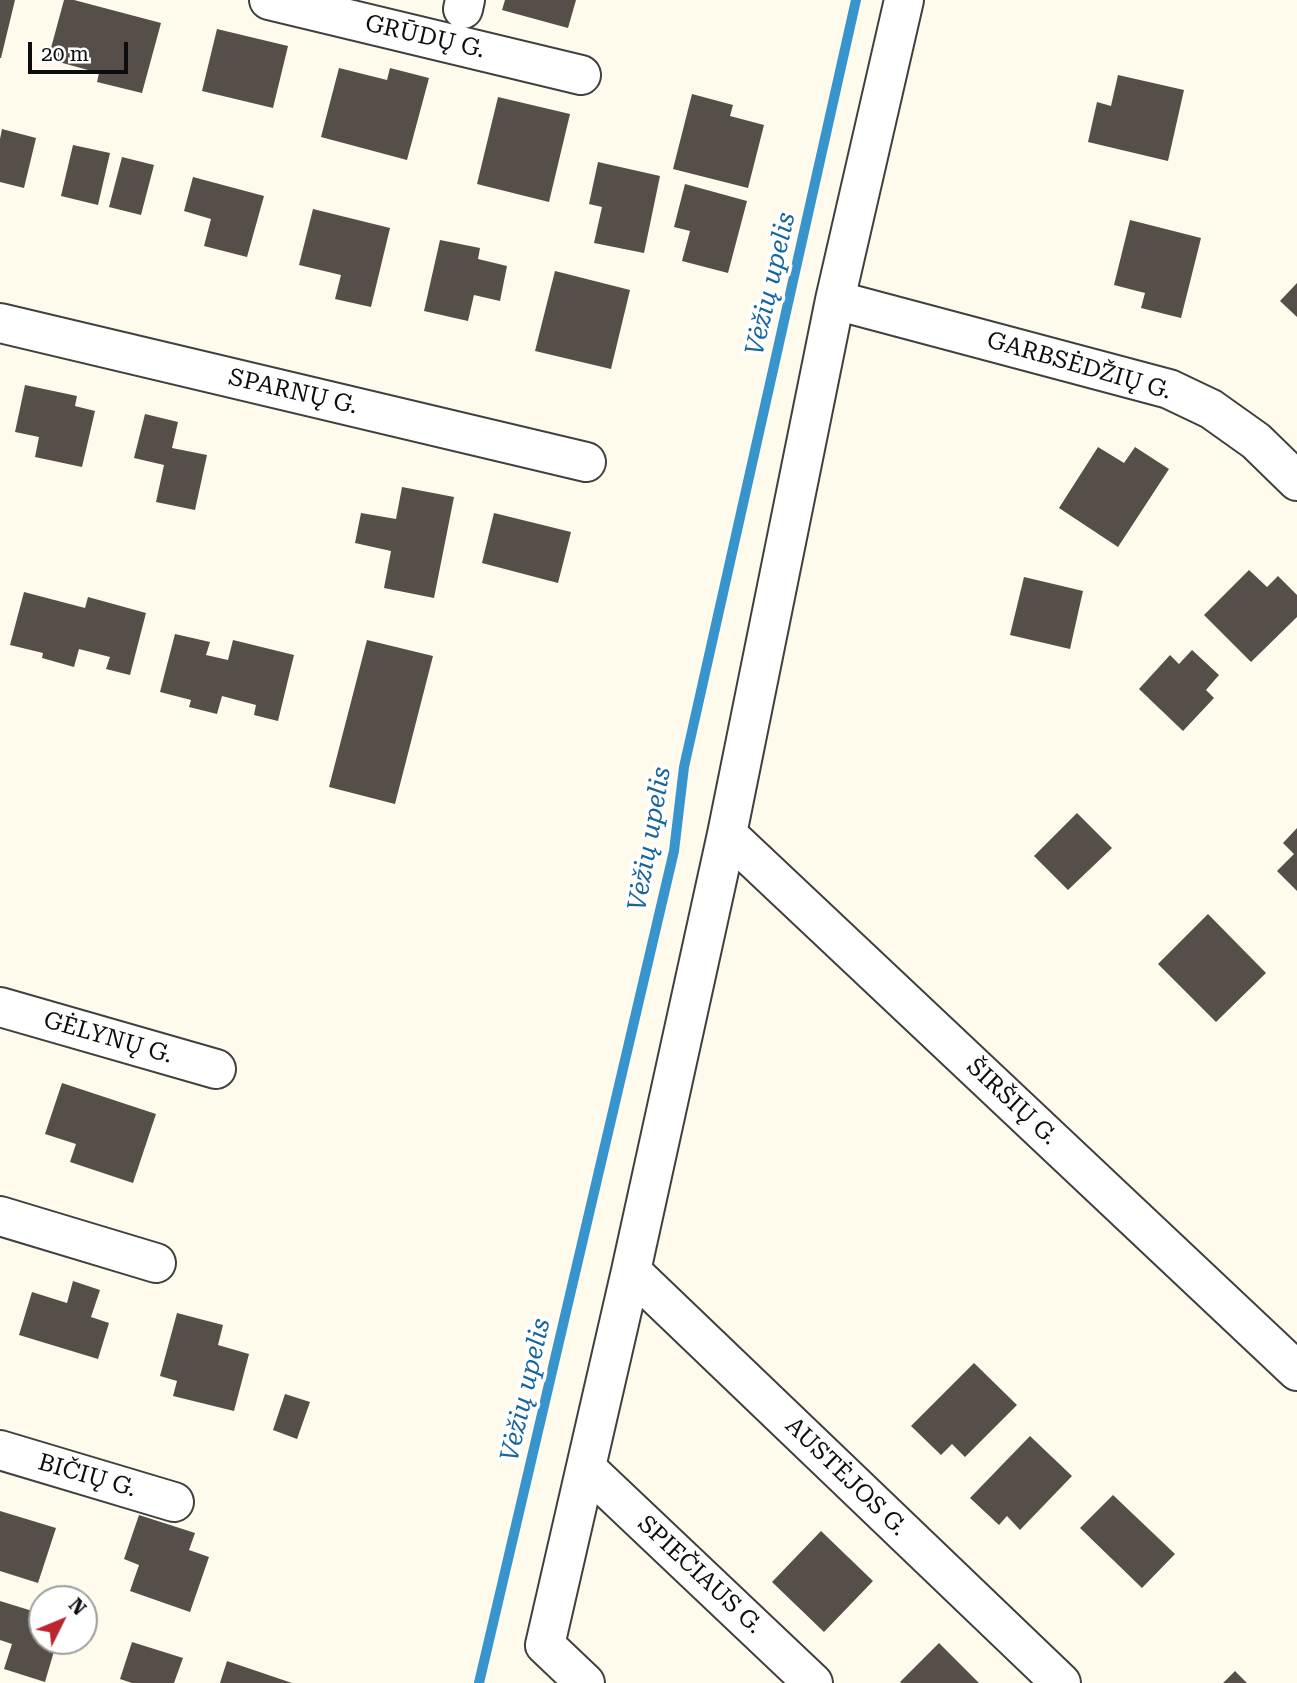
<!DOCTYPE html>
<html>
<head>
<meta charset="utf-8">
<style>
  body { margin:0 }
  #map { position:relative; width:1297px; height:1683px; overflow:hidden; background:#fffbec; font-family:"Roboto Serif",serif }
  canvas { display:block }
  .north { position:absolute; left:28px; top:1585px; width:70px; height:70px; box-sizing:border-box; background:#fff; border:2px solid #9e9e9e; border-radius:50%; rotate:47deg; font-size:19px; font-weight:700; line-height:28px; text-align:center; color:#0d0d0d }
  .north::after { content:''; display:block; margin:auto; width:24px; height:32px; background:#bc252f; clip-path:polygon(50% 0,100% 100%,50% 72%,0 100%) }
  .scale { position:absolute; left:28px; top:42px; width:100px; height:32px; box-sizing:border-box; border:4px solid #0d0d0d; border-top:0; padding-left:9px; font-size:21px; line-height:24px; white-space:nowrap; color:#0d0d0d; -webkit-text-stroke:5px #fff; paint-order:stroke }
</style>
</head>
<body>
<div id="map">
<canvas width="1297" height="1683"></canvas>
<div class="north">N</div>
<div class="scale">20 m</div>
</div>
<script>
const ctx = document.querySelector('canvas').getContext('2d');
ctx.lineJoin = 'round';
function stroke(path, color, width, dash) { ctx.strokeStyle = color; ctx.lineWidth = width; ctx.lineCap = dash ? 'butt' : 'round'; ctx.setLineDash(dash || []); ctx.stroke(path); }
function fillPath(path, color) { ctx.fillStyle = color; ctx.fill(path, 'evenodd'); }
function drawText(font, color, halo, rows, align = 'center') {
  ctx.font = font + ' "Roboto Serif",serif'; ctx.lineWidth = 7; ctx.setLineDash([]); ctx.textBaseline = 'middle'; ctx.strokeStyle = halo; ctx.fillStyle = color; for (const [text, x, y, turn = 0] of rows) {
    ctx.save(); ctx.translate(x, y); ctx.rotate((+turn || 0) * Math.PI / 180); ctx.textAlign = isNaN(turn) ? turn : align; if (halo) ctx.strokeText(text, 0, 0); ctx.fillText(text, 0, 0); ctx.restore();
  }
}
stroke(new Path2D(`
  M479 1683 674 851 684 767 856 0`), '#3894cd', 10);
fillPath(new Path2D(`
  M0 0H15L1 58H0Z
  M64 0H74L161 23 142 93 97 82 99 73 48 59Z
  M505 0H576L568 28 502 10Z
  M217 29 288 46 273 108 202 91Z
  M339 68 387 80 390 68 429 78 407 160 321 137Z
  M1118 75 1184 90 1168 161 1088 142 1097 102 1111 106Z
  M692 94 733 105 730 116 764 125 748 188 673 169Z
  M498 97 570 114 549 202 477 184Z
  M2 129 36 138 24 188 0 182V139Z
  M73 145 110 153 98 205 61 196Z
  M122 157 154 165 141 215 109 207Z
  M598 162 660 176 644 253 594 243 602 207 589 204Z
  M193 177 264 196 247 257 204 246 211 219 184 211Z
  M685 184 747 201 728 273 682 261 690 231 674 227Z
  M313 209 390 228 371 307 335 299 341 275 299 265Z
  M1130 220 1201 238 1181 318 1141 308 1145 293 1114 285Z
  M440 240 480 248 478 259 507 266 500 301 474 295 468 321 424 311Z
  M555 271 630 290 611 369 535 351Z
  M1297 283V317L1280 301Z
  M25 385 77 396 75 406 95 411 82 467 35 457 39 437 15 432Z
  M145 414 178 422 172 448 207 455 195 510 156 502 164 465 134 458Z
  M1098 447 1124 463 1135 447 1169 469 1118 547 1059 508Z
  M402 487 454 497 434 598 384 588 391 551 355 543 361 513 396 519Z
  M494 513 571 532 558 583 482 563Z
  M1249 570 1267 587 1278 576 1297 595V617L1251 662 1204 615Z
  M1024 577 1083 591 1070 649 1010 635Z
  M24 592 85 608 88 597 146 613 130 675 106 669 110 657 79 649 74 667 42 658 43 653 10 645Z
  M175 634 210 642 206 655 228 660 233 640 294 655 278 721 254 715 256 705 222 696 217 714 189 707 191 700 160 692Z
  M367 640 433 656 395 804 329 787Z
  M1192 650 1219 675 1206 690 1214 698 1183 731 1139 689 1170 655 1179 664Z
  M1077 813 1112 848 1068 890 1034 856Z
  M1297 828V891L1277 871 1294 854 1283 843Z
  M1208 914 1266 973 1216 1022 1158 964Z
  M62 1083 156 1114 133 1183 70 1162 76 1144 45 1134Z
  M73 1281 100 1290 91 1317 109 1323 98 1359 19 1335 32 1292 67 1303Z
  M177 1313 223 1325 218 1345 249 1354 234 1411 173 1396 177 1381 160 1376Z
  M974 1363 1017 1405 965 1457 952 1444 941 1455 911 1426Z
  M285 1394 310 1402 297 1439 273 1430Z
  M1030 1436 1072 1476 1020 1530 1007 1516 999 1525 970 1498Z
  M1113 1495 1175 1554 1142 1588 1080 1528Z
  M0 1511 56 1528 38 1583 0 1571Z
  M139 1515 195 1533 189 1550 209 1557 190 1612 130 1591 139 1565 124 1559Z
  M821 1531 873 1581 824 1632 772 1582Z
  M0 1601 42 1614V1641H57L45 1682 4 1669 12 1644 0 1640Z
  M132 1642 183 1658 174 1683H132L120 1679Z
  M939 1643 979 1683H902L900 1682Z
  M227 1661 292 1683H220Z
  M1235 1671 1247 1683H1223Z`), '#554e49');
const minor = new Path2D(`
  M269 0 581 75
  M463 9 465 0
  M835 300 1169 389 1211 409 1256 441 1297 481
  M0 323 586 462
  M727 834 1297 1371
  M0 1007 216 1069
  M0 1216 156 1263
  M631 1271 1061 1683
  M0 1450 174 1502
  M586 1468 813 1683
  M585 1683 545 1645 631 1271 727 834 835 300 904 0`);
stroke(minor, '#404040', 42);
stroke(minor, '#fff', 38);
drawText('24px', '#0d0d0d', '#fff', [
  ["GRŪDŲ G.",425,37,13],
  ["GARBSĖDŽIŲ G.",1079,366,16],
  ["SPARNŲ G.",293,392,13],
  ["GĖLYNŲ G.",108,1038,16],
  ["ŠIRŠIŲ G.",1012,1102,43],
  ["BIČIŲ G.",87,1476,16],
  ["AUSTĖJOS G.",846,1477,44],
  ["SPIEČIAUS G.",700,1575,43]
]);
drawText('italic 26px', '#16659e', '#fff', [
  ["Vėžių upelis",771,284,-77],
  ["Vėžių upelis",650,839,-80],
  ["Vėžių upelis",526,1390,-77]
]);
</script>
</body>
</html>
